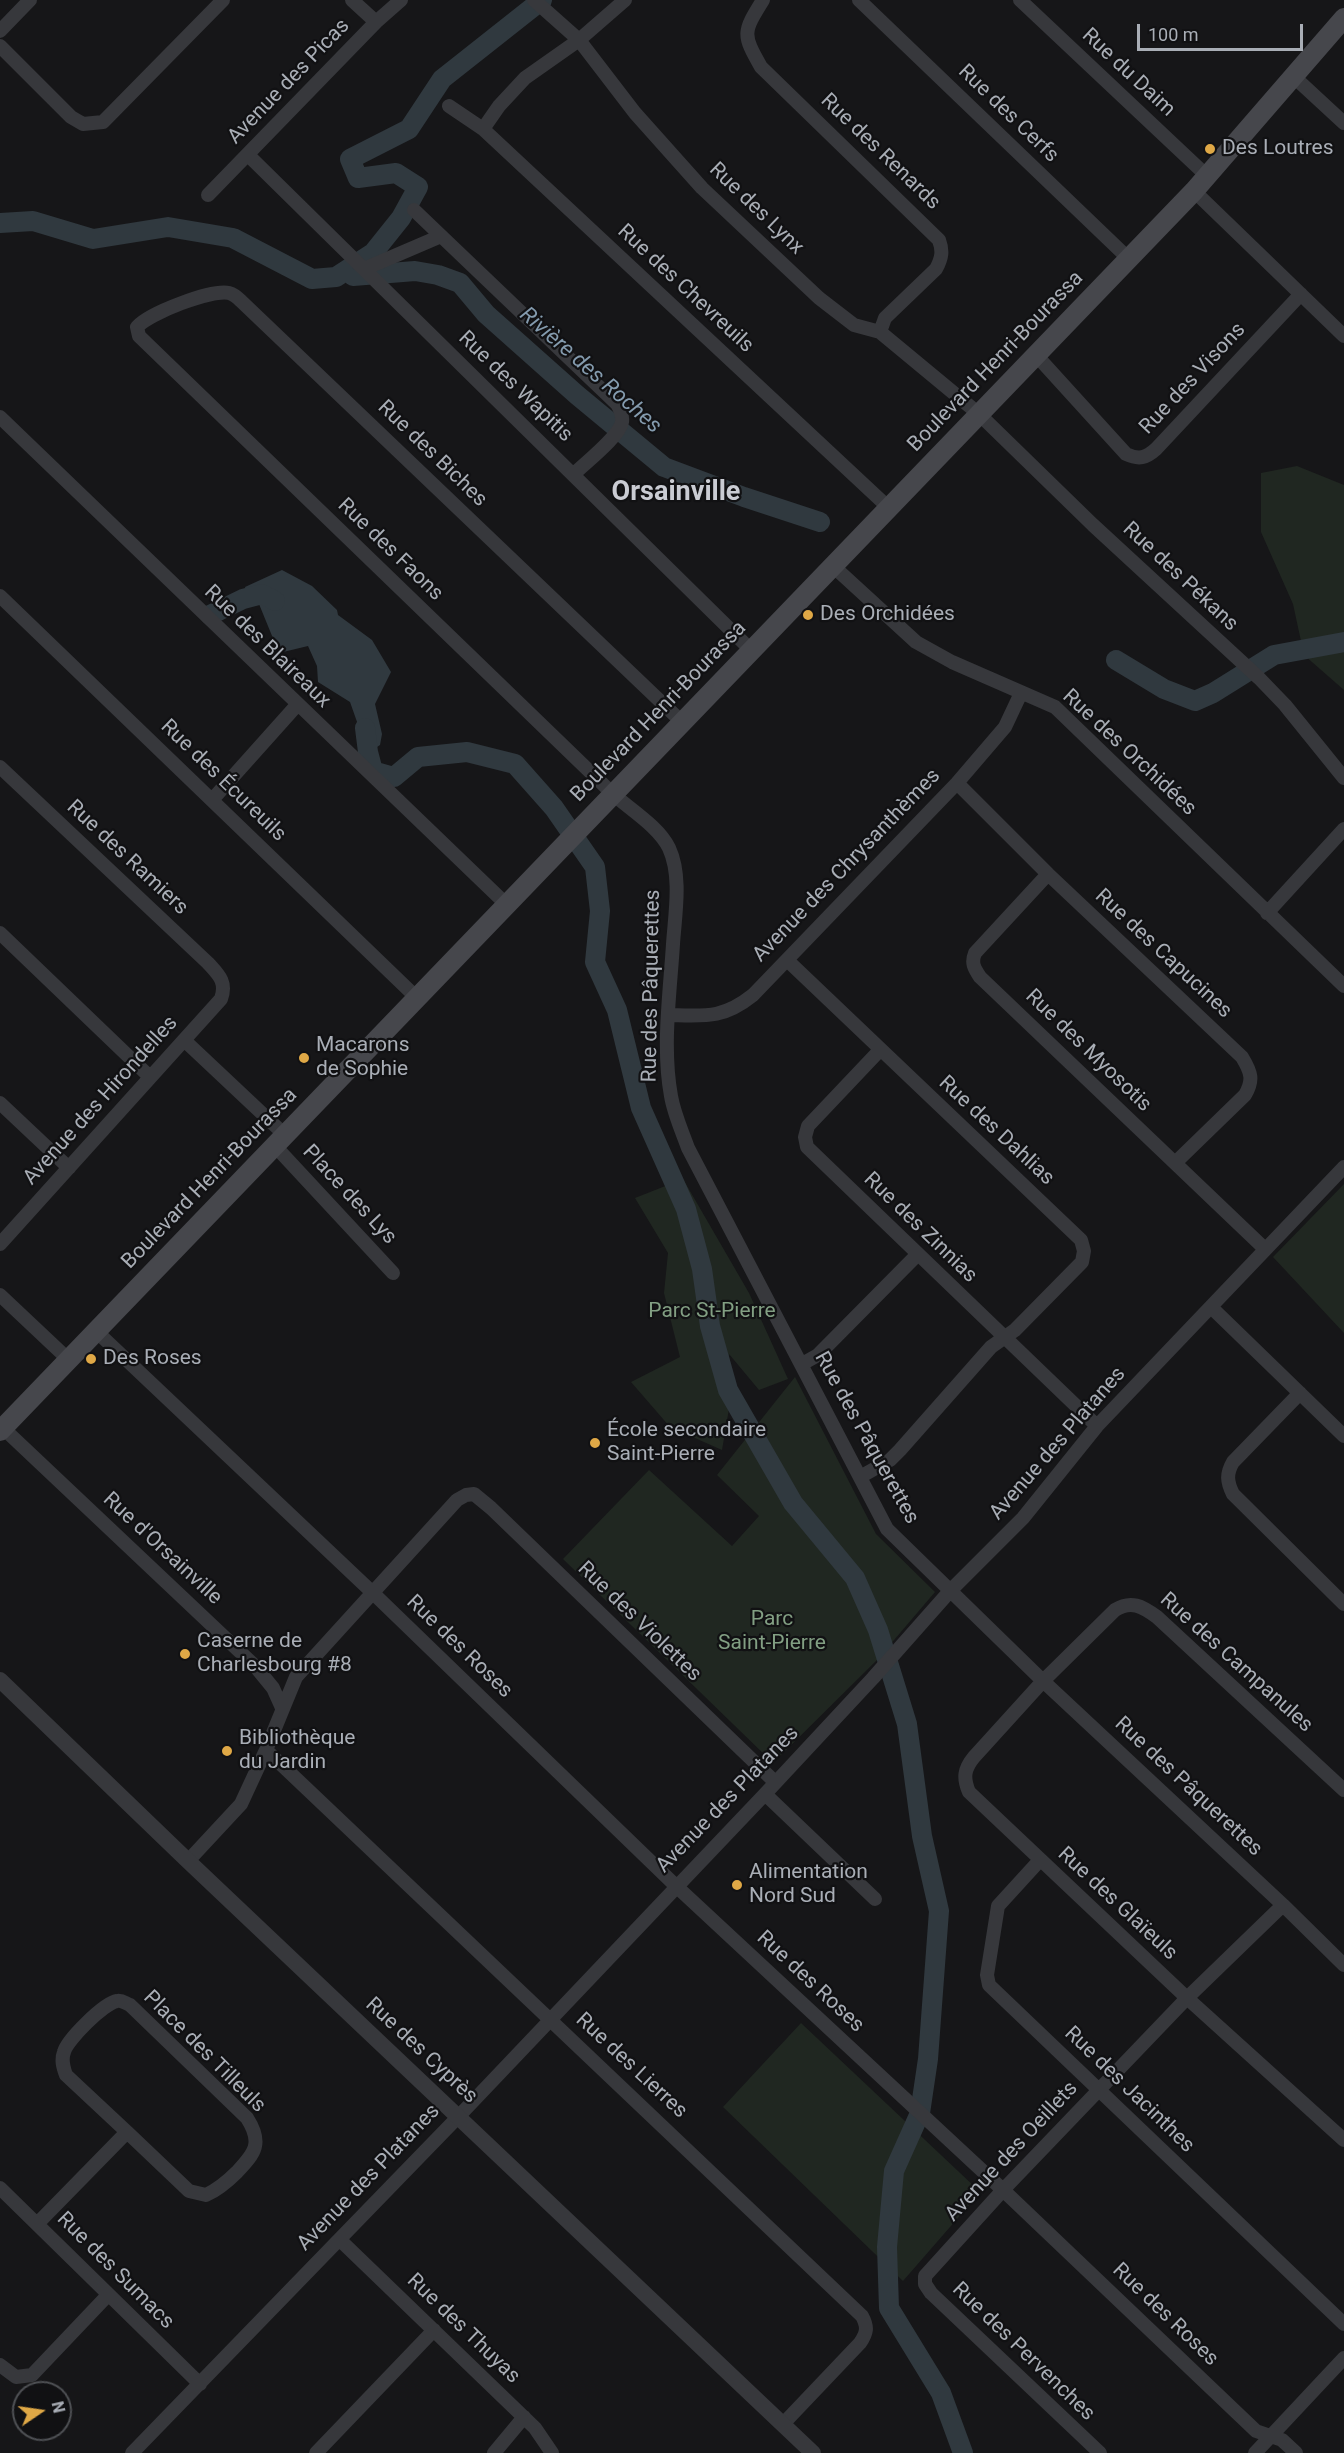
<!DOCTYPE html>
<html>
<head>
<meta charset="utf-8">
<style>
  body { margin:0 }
  #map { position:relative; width:1344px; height:2453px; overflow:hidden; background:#161618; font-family:Roboto,sans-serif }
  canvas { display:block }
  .north { position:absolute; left:12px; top:2381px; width:60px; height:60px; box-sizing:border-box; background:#111113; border:2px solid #4e5054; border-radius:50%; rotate:77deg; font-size:16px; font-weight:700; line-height:24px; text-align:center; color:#a9aeb6 }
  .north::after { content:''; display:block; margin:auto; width:21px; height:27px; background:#dfa846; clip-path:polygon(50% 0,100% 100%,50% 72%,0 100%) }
  .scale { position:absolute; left:1137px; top:24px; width:166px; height:27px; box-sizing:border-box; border:3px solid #a9aeb6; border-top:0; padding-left:8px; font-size:18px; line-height:21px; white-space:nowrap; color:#a9aeb6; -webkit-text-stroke:4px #111113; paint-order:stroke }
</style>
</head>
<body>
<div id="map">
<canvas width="1344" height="2453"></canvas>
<div class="north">N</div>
<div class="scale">100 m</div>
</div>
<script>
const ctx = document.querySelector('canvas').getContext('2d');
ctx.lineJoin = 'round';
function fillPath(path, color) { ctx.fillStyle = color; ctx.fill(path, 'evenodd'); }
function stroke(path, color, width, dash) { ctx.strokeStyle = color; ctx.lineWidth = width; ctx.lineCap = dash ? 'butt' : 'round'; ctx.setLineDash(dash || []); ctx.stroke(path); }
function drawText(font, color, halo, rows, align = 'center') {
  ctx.font = font + ' Roboto,sans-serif'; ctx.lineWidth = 4.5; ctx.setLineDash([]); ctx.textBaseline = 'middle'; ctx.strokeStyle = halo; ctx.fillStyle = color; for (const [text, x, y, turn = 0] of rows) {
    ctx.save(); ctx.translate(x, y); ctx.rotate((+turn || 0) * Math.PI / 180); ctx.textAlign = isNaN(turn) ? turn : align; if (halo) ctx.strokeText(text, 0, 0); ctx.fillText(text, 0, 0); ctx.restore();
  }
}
fillPath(new Path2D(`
  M1297 466 1344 485V690L1304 655 1293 604 1261 532V473Z
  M683 1179 749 1293 788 1379 759 1390 729 1354 732 1391 722 1450 670 1427 631 1382 680 1357 664 1293 668 1253 635 1198Z
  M1344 1184V1333L1273 1257Z
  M795 1377 876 1534 935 1592 877 1660 775 1761 768 1758 563 1559 649 1470 732 1546 759 1516 717 1475Z
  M801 2023 976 2188 977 2196 903 2281 723 2107Z`), '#202721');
fillPath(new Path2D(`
  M282 570 312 586 337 610 338 615 372 640 391 672 375 704 382 734 380 745 368 753 350 702 318 682 317 666 308 646 279 653 259 604 246 593 245 587Z`), '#30393f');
stroke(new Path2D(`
  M0 223 33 221 93 239 168 227 233 238 312 279 336 277 373 253 401 218 418 187 396 173 358 178 350 159 409 129 442 79 542 0
  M353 276 415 271 438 275 460 283 486 314 577 395 664 467 744 497 820 522
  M210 615 243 599 262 594 275 601
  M1116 660 1164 689 1195 701 1213 693 1274 655 1344 642
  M365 728 368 752 373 771 394 777 418 757 467 752 515 764 554 808 595 867 600 911 595 962 617 1010 641 1108 686 1209 702 1269 710 1326 728 1390 793 1503 855 1578 878 1630 907 1724 922 1836 939 1911 928 2059 920 2113 894 2171 887 2247 889 2308 941 2393 963 2453`), '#30393f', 20);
stroke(new Path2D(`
  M352 0 376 22
  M534 0 579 40 635 113 702 188 819 298 854 325 880 332 979 414 1093 525 1259 678 1285 705 1344 778
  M763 0C743 32 742 34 761 67L939 240C943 251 942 258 936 269L885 318 880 332
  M859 0 1129 259
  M1020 0 1207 176
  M0 31 30 0
  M0 46 71 117 83 124 103 122 223 0
  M1292 75 1344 123
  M449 106 483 129 889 508
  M483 129 499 106 525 78 579 40 625 0
  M248 155 751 650
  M1194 191 1344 336
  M208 195 376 22 401 0
  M414 210 617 404C620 409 623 415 622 422 620 436 585 463 574 474
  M364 269 441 236
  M1036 355 1126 454C1139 460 1146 458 1156 449L1301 294
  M0 417 507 905
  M833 566 916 642 952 662 1055 707 1344 986
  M0 596 417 998
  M682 722 241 301C238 298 233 294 229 293 212 289 149 313 137 327L139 336 613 794C631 810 659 827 669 848 682 876 675 914 673 944 670 993 662 1047 671 1096 674 1114 682 1131 688 1148L887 1529 1043 1681 1283 1905 1344 1965
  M0 767 208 963C219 975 227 982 221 999L0 1244
  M957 783 1048 874 1242 1057C1251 1072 1254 1080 1245 1095L1175 1163
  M212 800 297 705
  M1048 874 975 953C971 963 974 968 980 977L1265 1249
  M1267 913 1344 829
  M0 933 150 1077
  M787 960 1081 1240 1084 1251 1082 1262 1015 1330 991 1347 900 1450 890 1460 860 1477
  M669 1015C705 1016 723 1019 753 995L957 783 1005 727 1021 693
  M184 1040 285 1135
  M880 1050 808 1126 805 1137 807 1147 1097 1426
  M0 1103 69 1168
  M275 1146 393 1273
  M0 1295 69 1360
  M1211 1307 1344 1436
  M96 1331 374 1594 676 1886 1003 2190 1256 2431 1282 2440 1296 2453
  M802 1364 818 1355 917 1255
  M1300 1393 1233 1462C1226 1474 1227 1482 1233 1494L1344 1604
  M3 1428 255 1666 273 1688 282 1708
  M266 1750 862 2316C868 2327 867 2333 860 2343L783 2424
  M1344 1790 1157 1617C1142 1606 1131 1600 1115 1610L1043 1681 974 1757C964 1769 963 1778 969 1792L1187 1998 1344 2140
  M765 1794 875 1899
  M1040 1860 998 1906 987 1975 989 1985 1344 2324
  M188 1861 241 1804 266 1750 296 1677 457 1500 466 1495 474 1494 491 1508 775 1782
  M0 2188 200 2384
  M37 2224 127 2132 189 2191 206 2195C219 2189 227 2182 237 2172 255 2153 263 2143 247 2118L130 2005C125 2003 122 2000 117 2001 104 2003 67 2040 64 2052 61 2060 63 2067 66 2075L127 2132
  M340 2240 535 2428 552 2453
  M0 2365 16 2377 32 2375 108 2295
  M132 2453 458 2117 765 1794 873 1678 950 1591 1023 1518 1097 1426 1344 1167
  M316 2453 434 2330
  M494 2453 524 2417
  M1100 2453 931 2293 925 2284V2276L1003 2190 1187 1998 1283 1905
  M1255 2453 1344 2358`), '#37383c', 14);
stroke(new Path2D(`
  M0 1680 188 1861 813 2453`), '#37383c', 16);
stroke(new Path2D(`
  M0 1431 1194 191 1344 18`), '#46474c', 20);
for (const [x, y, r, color] of [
  [1210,149,6,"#dfa846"],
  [808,615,6,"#dfa846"],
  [304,1058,6,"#dfa846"],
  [91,1359,6,"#dfa846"],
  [595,1443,6,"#dfa846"],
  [185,1654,6,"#dfa846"],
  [227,1751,6,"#dfa846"],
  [737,1885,6,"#dfa846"]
]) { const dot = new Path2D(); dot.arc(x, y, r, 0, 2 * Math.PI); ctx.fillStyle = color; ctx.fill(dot); stroke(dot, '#111113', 2); }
drawText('21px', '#a9aeb6', '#111113', [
  ["Rue du Daim",1128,73,43],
  ["Avenue des Picas",289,82,-46],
  ["Rue des Cerfs",1008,114,44],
  ["Rue des Renards",880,152,44],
  ["Rue des Lynx",756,209,44],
  ["Rue des Chevreuils",685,289,43],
  ["Boulevard Henri-Bourassa",996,362,-46],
  ["Rue des Visons",1193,379,-47],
  ["Rue des Wapitis",515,387,44],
  ["Rue des Biches",432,454,44],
  ["Rue des Faons",390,550,44],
  ["Rue des Pékans",1180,577,43],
  ["Rue des Blaireaux",267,647,44],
  ["Boulevard Henri-Bourassa",659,712,-46],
  ["Rue des Orchidées",1129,753,43],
  ["Rue des Écureuils",223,781,44],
  ["Rue des Ramiers",127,858,43],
  ["Avenue des Chrysanthèmes",847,866,-46],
  ["Rue des Capucines",1163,954,43],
  ["Rue des Pâquerettes",652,986,-89],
  ["Rue des Myosotis",1088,1051,44],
  ["Avenue des Hirondelles",101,1101,-48],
  ["Rue des Dahlias",996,1131,43],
  ["Boulevard Henri-Bourassa",210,1179,-46],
  ["Place des Lys",349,1195,47],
  ["Rue des Zinnias",920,1228,44],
  ["Rue des Pâquerettes",866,1438,61],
  ["Avenue des Platanes",1058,1444,-49],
  ["Rue d'Orsainville",162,1549,43],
  ["Rue des Violettes",639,1622,44],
  ["Rue des Roses",459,1647,44],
  ["Rue des Campanules",1236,1663,42],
  ["Rue des Pâquerettes",1188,1787,43],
  ["Avenue des Platanes",728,1800,-46],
  ["Rue des Glaïeuls",1117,1904,43],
  ["Rue des Roses",810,1982,43],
  ["Rue des Cyprès",421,2051,43],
  ["Place des Tilleuls",204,2052,45],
  ["Rue des Lierres",631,2066,43],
  ["Rue des Jacinthes",1129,2090,44],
  ["Avenue des Oeillets",1012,2152,-47],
  ["Avenue des Platanes",369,2178,-46],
  ["Rue des Sumacs",115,2271,45],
  ["Rue des Roses",1165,2315,44],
  ["Rue des Thuyas",463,2329,44],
  ["Rue des Pervenches",1023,2352,44]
]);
drawText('21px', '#a9aeb6', '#111113', [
  ["Des Loutres",1222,149],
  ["Des Orchidées",820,615],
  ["Macarons",316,1046],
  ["de Sophie",316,1070],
  ["Des Roses",103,1359],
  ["École secondaire",607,1431],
  ["Saint-Pierre",607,1455],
  ["Caserne de",197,1642],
  ["Charlesbourg #8",197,1666],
  ["Bibliothèque",239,1739],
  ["du Jardin",239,1763],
  ["Alimentation",749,1873],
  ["Nord Sud",749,1897]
], 'left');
drawText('21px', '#829f83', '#111113', [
  ["Parc St-Pierre",712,1312],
  ["Parc",772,1620],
  ["Saint-Pierre",772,1644]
]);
drawText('italic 22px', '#849bae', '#111113', [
  ["Rivière des Roches",590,371,41]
]);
drawText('bold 27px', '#caccd3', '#111113', [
  ["Orsainville",676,493]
]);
</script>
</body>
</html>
